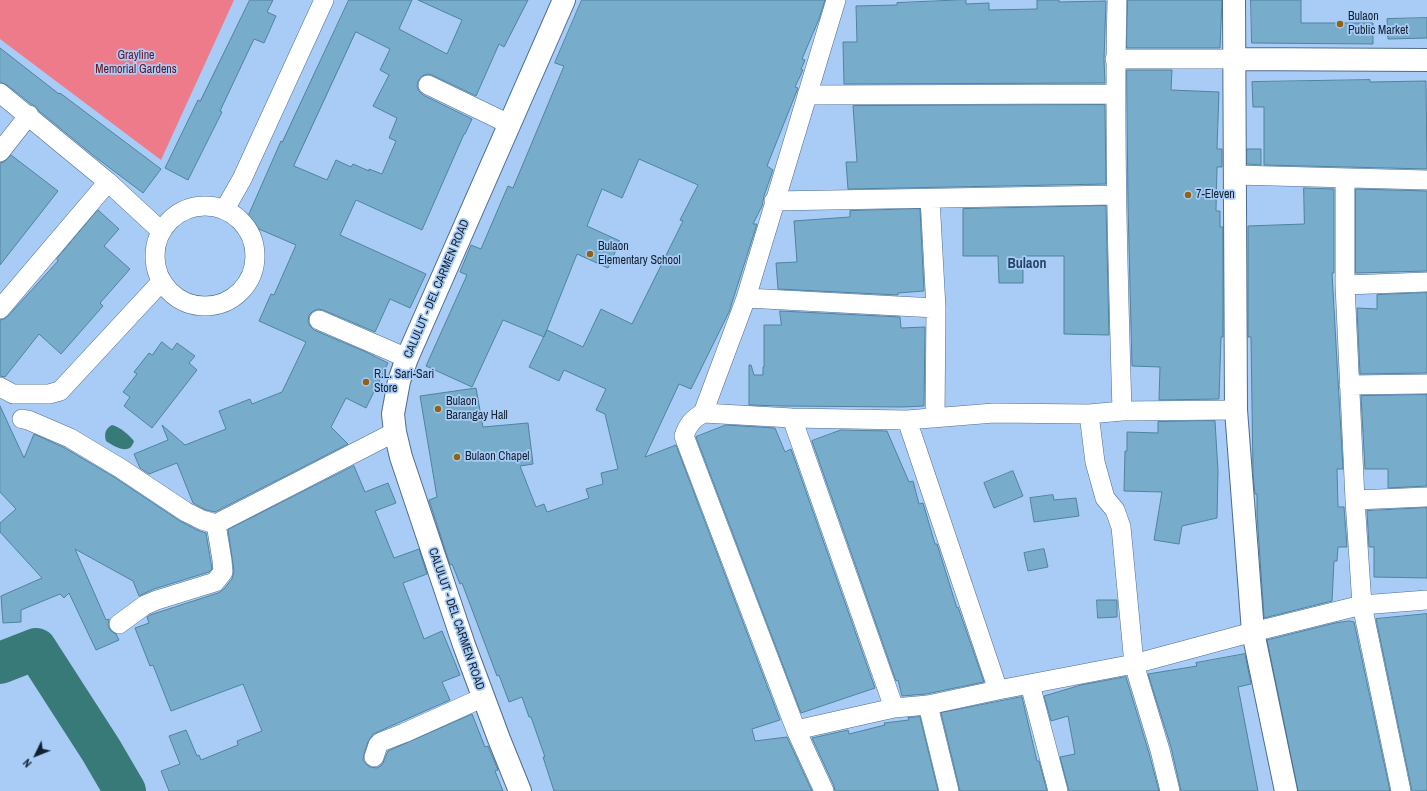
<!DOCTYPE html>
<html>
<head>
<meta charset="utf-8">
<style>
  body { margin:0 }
  #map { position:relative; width:1427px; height:791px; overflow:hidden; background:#a8ccf6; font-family:"Archivo Narrow",sans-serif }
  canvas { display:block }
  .north { position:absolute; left:16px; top:735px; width:40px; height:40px; -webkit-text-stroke:3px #a8ccf6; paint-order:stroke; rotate:227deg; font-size:11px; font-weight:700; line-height:16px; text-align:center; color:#132030 }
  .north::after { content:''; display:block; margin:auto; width:14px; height:18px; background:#132030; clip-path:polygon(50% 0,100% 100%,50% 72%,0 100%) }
</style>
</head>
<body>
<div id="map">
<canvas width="1427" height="791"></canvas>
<div class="north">N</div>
</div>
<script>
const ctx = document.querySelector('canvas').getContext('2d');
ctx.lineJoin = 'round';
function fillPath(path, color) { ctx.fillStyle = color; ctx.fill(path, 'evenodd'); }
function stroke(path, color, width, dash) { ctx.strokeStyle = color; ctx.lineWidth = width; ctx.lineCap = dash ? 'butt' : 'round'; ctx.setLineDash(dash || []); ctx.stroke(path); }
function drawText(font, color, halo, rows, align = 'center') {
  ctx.font = font + ' "Archivo Narrow",sans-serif'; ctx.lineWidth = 3.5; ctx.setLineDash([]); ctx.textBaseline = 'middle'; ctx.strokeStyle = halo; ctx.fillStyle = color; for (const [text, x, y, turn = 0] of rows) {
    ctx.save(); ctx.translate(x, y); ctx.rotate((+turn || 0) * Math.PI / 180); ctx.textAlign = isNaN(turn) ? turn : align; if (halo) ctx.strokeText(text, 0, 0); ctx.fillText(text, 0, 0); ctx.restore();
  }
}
fillPath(new Path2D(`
  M0 0H234L161 160 0 39Z`), '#ed7b89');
fillPath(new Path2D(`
  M112 425C120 427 129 435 134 441 130 456 115 447 106 441 104 434 105 429 112 425Z`), '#387a78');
stroke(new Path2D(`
  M0 663 36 649 101 750 125 791`), '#387a78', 42);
const building = new Path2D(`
  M250 0H273L267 12 276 16 264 43 254 39 220 111 222 112 188 180 165 168 198 100 200 101Z
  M349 0H412L399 29 447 54 462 20 418 0H528L504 47 499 44 476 96 432 75 428 74 422 76 418 81 417 86 419 91 423 95 472 119 465 134H464L422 230 356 200 340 235 426 274 410 308 390 299 375 332 323 310 318 309 313 311 309 315 308 322 310 326 314 330 366 352 388 363 366 408 346 398 331 427 348 444 215 512 206 510 193 503 177 463 149 474 140 468 134 454 168 440 162 425 185 445 226 429 219 411 250 399 252 404 282 392 306 342 259 321 271 294 274 295 296 245 245 223 281 141 282 142ZM356 32 390 49 380 70 389 75 373 106 397 118 389 138 396 141 382 174 369 169V171L353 164 351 167 336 160 327 180 294 166Z
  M582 0H825L819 19 802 59 805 60 801 69 803 70 795 87 798 88 767 166 773 170 764 196 762 206 753 224H757L729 312 691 389 679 384 645 457 676 445 780 720 752 729 755 741 787 737 812 791H554L543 757H545L531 717H529L522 697 509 702 499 675 497 676 462 583 460 584 452 564 450 565 429 500 437 497 420 396 476 388 483 427 528 423 533 464 520 466 536 507 544 504 547 512 589 498 586 489 603 484 601 473 618 469 605 414 596 410 606 389 564 370 559 381 529 367 547 330 583 347 601 309 632 324 683 221 680 220 698 185 639 159 622 198 602 189 587 226 620 241 608 268 577 254 544 337 503 320 472 387 426 366 467 275 460 272 471 245 481 249 508 186 513 188 564 66 555 63Z
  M966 0V4L989 3V10L1037 9V0H1059V2L1106 1 1104 59 1105 83 844 84 843 42H857L856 6 897 5V3Z
  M1128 0H1222L1220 48H1127Z
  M1251 0H1301V23H1373V44L1252 43Z
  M1427 18V38L1388 39 1387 19Z
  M0 48 59 94 60 93 161 169 143 193 94 156 39 111 35 106 31 104 7 85 0 82Z
  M1127 70H1172L1171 90 1219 92 1217 149H1222V167H1217L1216 211H1220V227H1223V337H1221L1219 399 1159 400 1160 367 1132 366 1128 205Z
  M1370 80V82L1426 81 1427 169 1264 165V107H1253L1252 82Z
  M1105 105 1106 184 848 189 846 162H857L853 106Z
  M1247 149H1261V165L1247 164Z
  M11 155 58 191 0 265V163L4 162Z
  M1304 188 1334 189V273H1332L1343 469H1337L1338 507H1344L1347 547H1338L1337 561H1334L1332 601 1264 618 1257 514V494H1255L1253 474 1251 337H1248V226L1304 224Z
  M1356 189 1427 191V271L1356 273Z
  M1106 206 1109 335 1064 334V256H1023V283H999L998 256H963V209Z
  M920 209 924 291 898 293V295L778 289 776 263 797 262 794 221 850 217V211Z
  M98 210 119 229 104 246 130 269 100 303 103 306 61 354 39 334 5 377 0 376V320L4 319 8 316 58 261 57 259Z
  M1427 293V373L1360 374 1357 308 1377 309V295Z
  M780 311 900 317 901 328 925 327 924 406 903 407 783 406 749 405V365H751L754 375H763V367H764V325H781Z
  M162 342 172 350 177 343 195 356 189 363 197 370 152 428 124 406 130 397 123 392 137 374 134 372 149 353 152 355Z
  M1427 395V486L1388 488V469H1365L1361 396Z
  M0 406 24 458 34 434 65 448 114 477 180 521 197 530 206 533 212 569 209 572 154 589 139 596 133 581 75 549 106 620 109 619 108 625 110 630 116 634 119 640 96 650 69 593 64 598 60 594 21 610V622L3 623 1 596 42 578 0 532V523L16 509 0 492Z
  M1215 421 1218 471 1217 518 1182 526 1179 544 1154 540 1162 492 1124 491 1125 451H1127V432L1158 433V422Z
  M726 425 775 428 785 452 791 449 875 688 801 713 696 437Z
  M841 430 887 431 909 482 913 481 919 504 923 503 935 544H937L957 608 958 607 984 682 926 694 902 696 898 680 896 681 812 441Z
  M354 466 365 492 388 483 396 503 375 511 394 558 419 549 427 574 403 583 424 639 442 631 460 675 442 682 450 700 373 734 368 742 364 754 363 760 366 764 370 767 377 768 382 765 388 751 472 714 485 747 488 746 498 770 495 771 503 791H169L161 771 180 764 169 736 186 730 197 756 199 755 201 760 238 745 237 741 262 731 243 684 171 711 153 665 150 666 135 628 149 623 147 617 150 615 218 593 224 589 232 579 234 571 228 530Z
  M1013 471 1023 496 994 508 984 483Z
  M1053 495 1054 500 1076 498 1079 516 1034 522 1030 498Z
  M1427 508V578L1374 577V547H1369L1367 511Z
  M1044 549 1048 567 1028 571 1024 553Z
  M1097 600H1117V617L1098 618Z
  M1427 614V791H1412L1376 619Z
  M1350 621 1354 622 1390 791H1298L1267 640 1335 623Z
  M1245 654 1251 684 1238 687 1258 791H1181L1171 747 1148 674 1197 666 1196 663Z
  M1126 677 1149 753 1159 791H1069L1060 757 1075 754 1068 716 1051 721 1044 696 1081 685Z
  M1022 697 1037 761H1039L1047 791H960L941 713Z
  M920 717 938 791H835L834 786 812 738 848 730 849 734 885 725 884 723 909 720 908 718Z`);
fillPath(building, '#77acca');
stroke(building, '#4f839f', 1);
const street = new Path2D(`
  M1117 0C1114 137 1118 274 1122 411
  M1115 59H1234
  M428 85 509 124
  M0 93 108 182 161 231
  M807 95 1115 94
  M0 152 29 115
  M1235 175 1427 180
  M1345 178V285L1355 500 1362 605 1401 791
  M930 199 936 308 935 418
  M774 201 1116 195
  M155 256a50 50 0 1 1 100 0a50 50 0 1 1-100 0Z
  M225 209 242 179 324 0
  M1345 285 1427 282
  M746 298 936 308
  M0 309 108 182
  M319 320 407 358
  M1349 385 1427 384
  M0 387 13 394H49L60 391 162 281
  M703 413 792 418 907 420 994 413 1089 414 1122 411 1236 410
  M1089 414 1095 462 1105 498 1115 510 1121 527 1134 664 1160 750 1170 791
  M792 418 894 708
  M22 419 28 420 70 438 120 468 186 512 202 520 216 524 395 432
  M907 420 998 690
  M1355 500 1427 497
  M119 624 145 605 157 600 215 582 223 572 222 560 216 524
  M1030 684 1058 791
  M928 705 949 791
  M796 730 894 708 928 705 998 690 1134 664 1253 632 1362 605 1427 600
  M374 757 378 745 381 742 404 733 484 697
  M824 791 796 730 684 436C688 424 693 419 703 413L746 298 836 0`);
const secondary = new Path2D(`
  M1234 0 1236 410 1253 632 1286 791
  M1234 59 1427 60
  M520 791 499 739 464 645 401 457 395 432 393 414 399 381 407 358 564 0`);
stroke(street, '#4d6c92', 20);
stroke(secondary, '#4d6c92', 24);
stroke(street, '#fff', 19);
stroke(secondary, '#fff', 22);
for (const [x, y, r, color] of [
  [1340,24,4,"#936211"],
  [1188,195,4,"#936211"],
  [590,254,4,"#936211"],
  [366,382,4,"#936211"],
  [438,409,4,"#936211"],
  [457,457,4,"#936211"]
]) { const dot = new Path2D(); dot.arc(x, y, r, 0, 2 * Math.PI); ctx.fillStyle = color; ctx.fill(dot); stroke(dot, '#a8ccf6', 1.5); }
drawText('12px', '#132030', '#a8ccf6', [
  ["Bulaon",1348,17],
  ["Public Market",1348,31],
  ["7-Eleven",1196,195],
  ["Bulaon",598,247],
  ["Elementary School",598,261],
  ["R.L. Sari-Sari",374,375],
  ["Store",374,389],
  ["Bulaon",446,402],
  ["Barangay Hall",446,416],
  ["Bulaon Chapel",465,457]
], 'left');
drawText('12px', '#671025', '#a8ccf6', [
  ["Grayline",136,56],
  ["Memorial Gardens",136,70]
]);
drawText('12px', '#132030', '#a8ccf6', [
  ["CALULUT - DEL CARMEN ROAD",437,289,-67],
  ["CALULUT - DEL CARMEN ROAD",456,619,71]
]);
drawText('bold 14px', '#274568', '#a8ccf6', [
  ["Bulaon",1027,264]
]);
</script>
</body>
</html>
